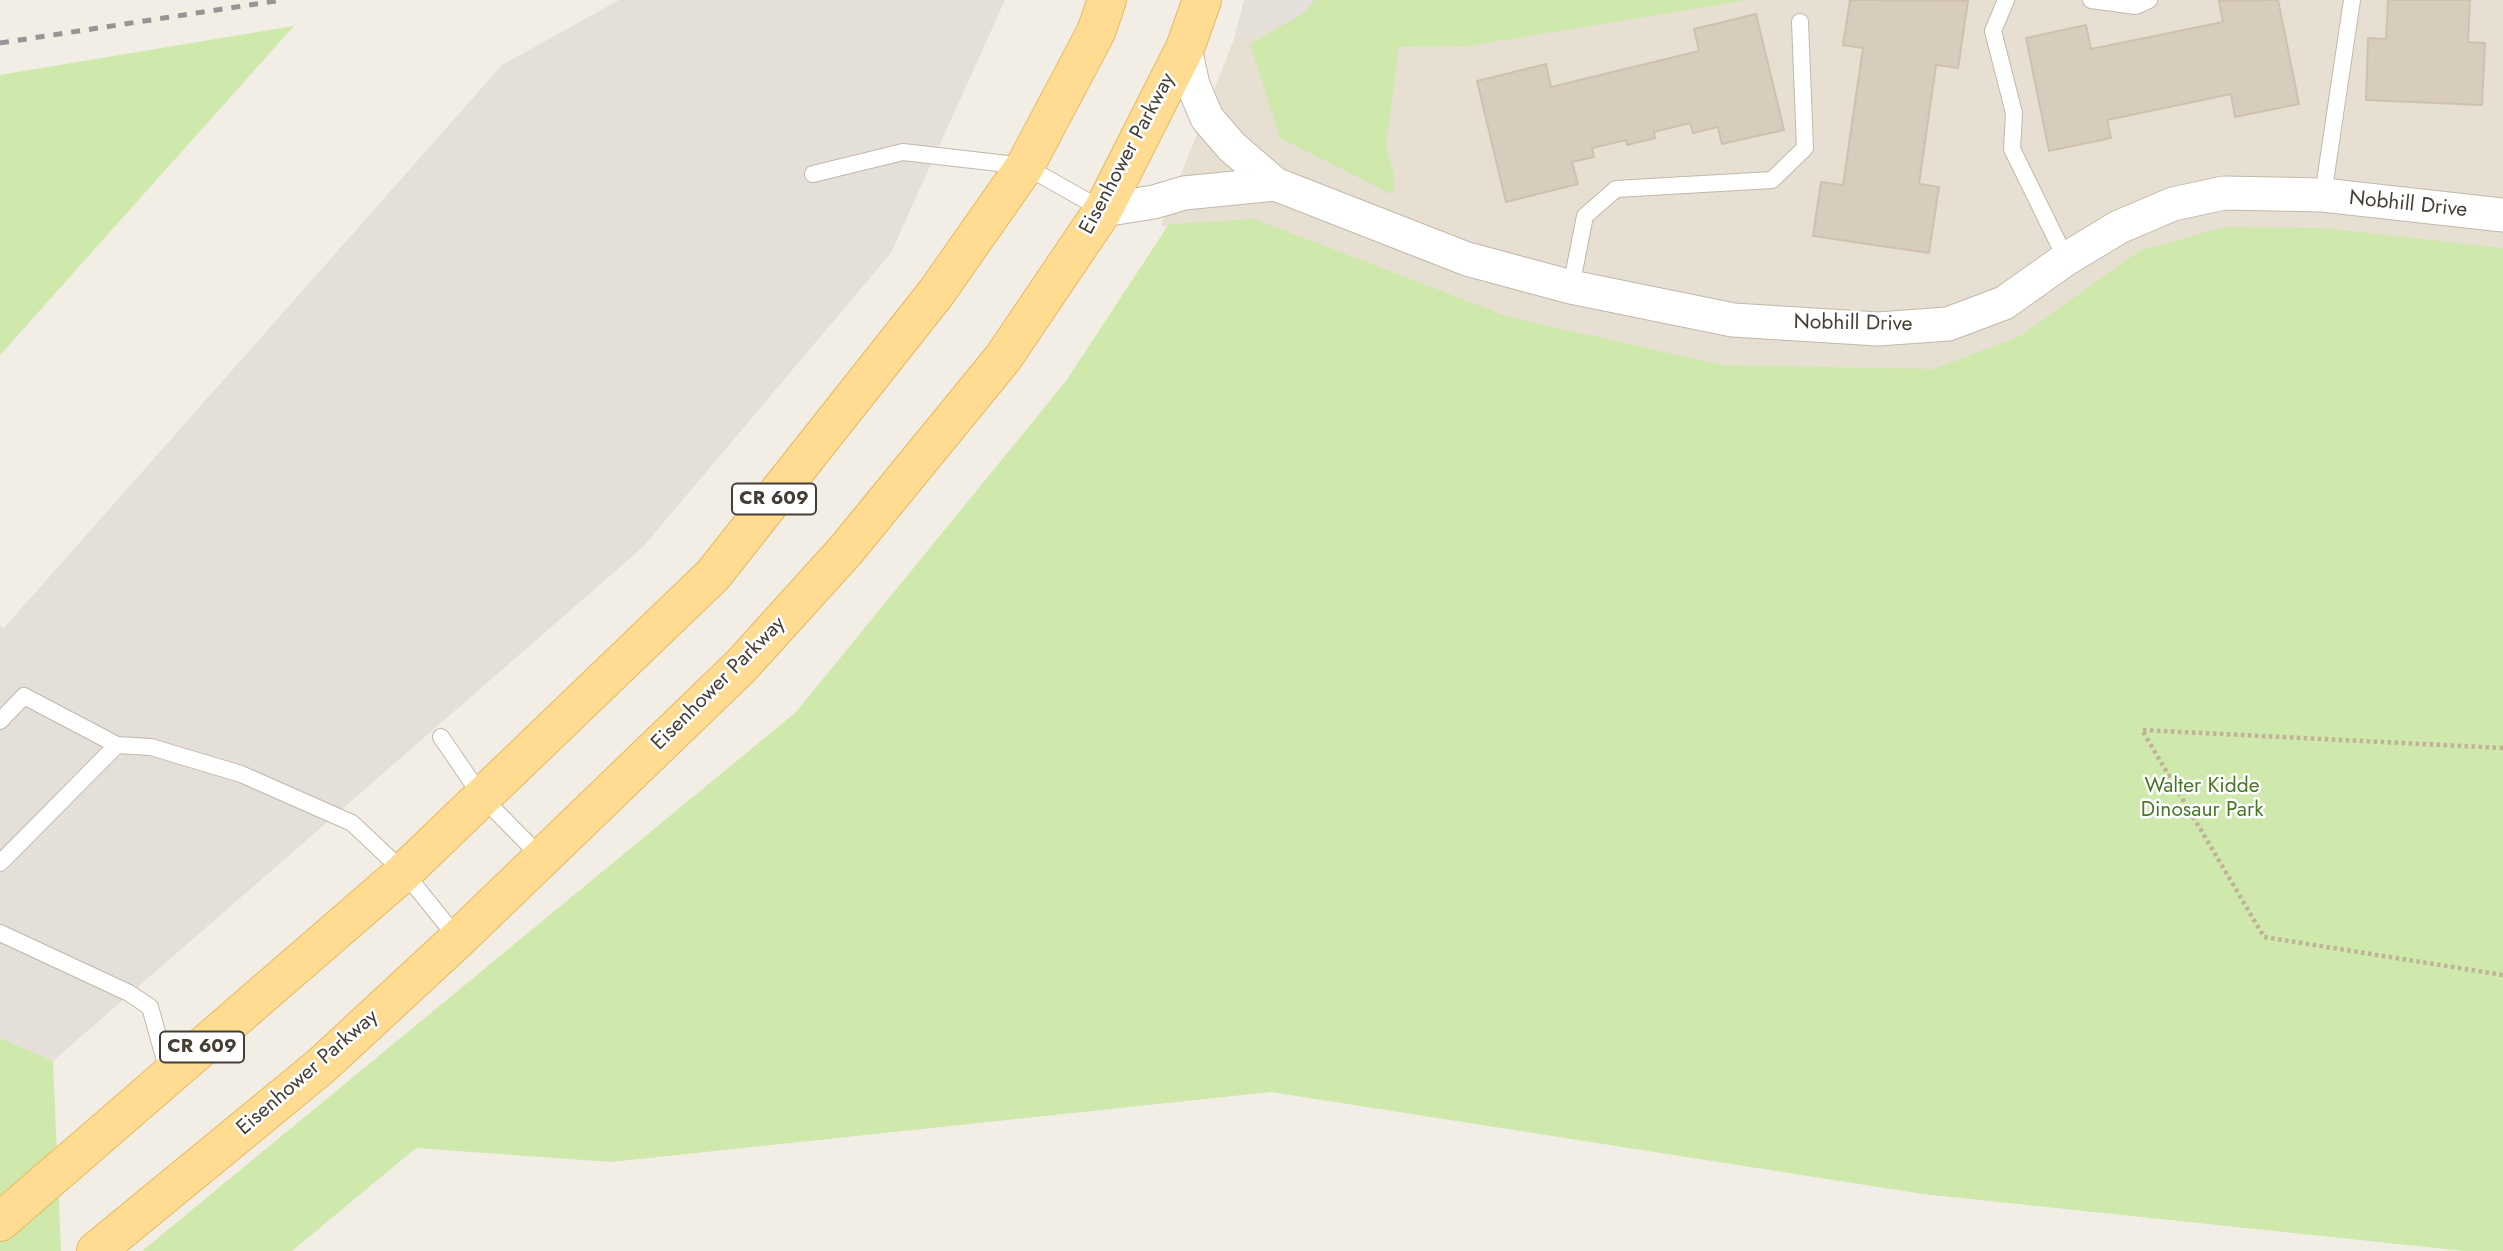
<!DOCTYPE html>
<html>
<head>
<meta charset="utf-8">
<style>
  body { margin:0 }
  canvas { display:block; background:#f3eee5 }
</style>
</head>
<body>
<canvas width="2503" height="1251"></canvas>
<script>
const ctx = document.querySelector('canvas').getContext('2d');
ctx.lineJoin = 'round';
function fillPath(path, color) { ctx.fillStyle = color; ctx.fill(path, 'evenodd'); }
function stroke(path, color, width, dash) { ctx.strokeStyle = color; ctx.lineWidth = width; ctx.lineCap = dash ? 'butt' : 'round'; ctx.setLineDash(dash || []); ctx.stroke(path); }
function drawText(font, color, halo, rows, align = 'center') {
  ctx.font = font + ' Jost,sans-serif'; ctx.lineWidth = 5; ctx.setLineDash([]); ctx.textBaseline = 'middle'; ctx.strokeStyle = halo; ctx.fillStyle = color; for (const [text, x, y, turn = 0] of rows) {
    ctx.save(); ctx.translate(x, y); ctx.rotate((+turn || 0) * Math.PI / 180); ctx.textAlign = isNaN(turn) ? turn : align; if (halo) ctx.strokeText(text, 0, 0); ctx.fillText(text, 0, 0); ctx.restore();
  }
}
fillPath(new Path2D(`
  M1410 0H2503V269L2009 382 1651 371 1161 225 1234 39Z`), '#e7e0d2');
fillPath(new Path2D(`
  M619 0H1005L891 253 643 547 53 1061 0 1038V625L4 628 502 65Z
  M1244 0H1410L1234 39Z`), '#e5dfda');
fillPath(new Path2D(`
  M1315 0H1748L1468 46 1399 47 1386 146 1394 176 1393 195 1280 138 1250 44 1304 13Z
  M294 26 0 355V75Z
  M1255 219 1509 317 1722 365 1934 369 2020 336 2139 251 2224 227 2323 228 2503 248V1251H2464L1923 1194 1271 1092 611 1162 416 1148 292 1251H142L796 712 1066 381 1169 224Z
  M0 1038 53 1061 61 1251H0Z`), '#cfe8ac');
const building = new Path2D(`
  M1850 0 1968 1 1958 68 1936 65 1919 184 1939 187 1929 253 1813 236 1821 182 1843 185 1863 48 1843 45Z
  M2278 0 2299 104 2235 117 2231 94 2107 120 2111 138 2049 151 2026 38 2086 25 2091 49 2223 22 2219 1Z
  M2388 0H2470L2468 42 2485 43 2482 105 2366 100 2368 38 2386 39Z
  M1756 14 1784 130 1722 144 1718 127 1693 133 1690 123 1654 132 1655 138 1627 145 1626 140 1592 148 1594 157 1572 162 1578 184 1506 202 1477 81 1546 64 1551 87 1699 51 1694 29Z`);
fillPath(building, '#d8ccbd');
stroke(building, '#cfc1ad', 2);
const service = new Path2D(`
  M2006 0 1993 31 2014 113 2012 149 2066 259
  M2091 0 2136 6 2149 0
  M813 174 903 152 1025 166 1103 210
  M2323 195 2352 0
  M1571 287 1585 216 1616 189 1772 180 1805 148 1800 22
  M0 721 24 696 117 745
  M441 737 482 797 542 858
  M0 863 117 745 151 747 241 774 352 823 404 872 458 939
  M0 933 129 993 150 1007 169 1075`);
const minor = new Path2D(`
  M1185 48 1193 85 1207 118 1232 147 1275 184 1467 259 1571 287 1733 320 1878 329 1948 324 2004 303 2066 259 2119 227 2173 204 2224 193 2323 195 2503 215
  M1103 210 1154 202 1184 193 1275 184`);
const primary = new Path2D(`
  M0 1222 404 872 713 575 936 293 1025 166 1096 32 1107 0
  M96 1251 321 1066 458 939 741 666 846 550 1003 358 1103 210 1185 48 1202 0`);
stroke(service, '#c1b8aa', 18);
stroke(minor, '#c1b8aa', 35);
stroke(primary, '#e6b95f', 40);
stroke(new Path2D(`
  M2503 748 2142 730 2264 937 2503 975`), '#c0b198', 4.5, [3.5, 3.5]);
stroke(service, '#fff', 16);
stroke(minor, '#fff', 33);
stroke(primary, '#ffdc91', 38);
stroke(new Path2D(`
  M0 43 282 0`), '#959595', 5, [9, 9]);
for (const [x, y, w] of [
  [774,499,84],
  [202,1047,84]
]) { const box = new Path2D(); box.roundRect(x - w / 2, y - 15.5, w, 31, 5); ctx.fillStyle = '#fff'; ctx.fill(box); stroke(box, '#453e34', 2); }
drawText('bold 19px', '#453e34', null, [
  ["CR 609",774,499],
  ["CR 609",202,1047]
]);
drawText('21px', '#453e34', '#fff', [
  ["Eisenhower Parkway",1128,154,-62],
  ["Nobhill Drive",2408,205,6],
  ["Nobhill Drive",1853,324,1],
  ["Eisenhower Parkway",719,684,-45],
  ["Eisenhower Parkway",308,1073,-41]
]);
drawText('21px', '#487826', '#fff', [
  ["Walter Kidde",2202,787],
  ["Dinosaur Park",2202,811]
]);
</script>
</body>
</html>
